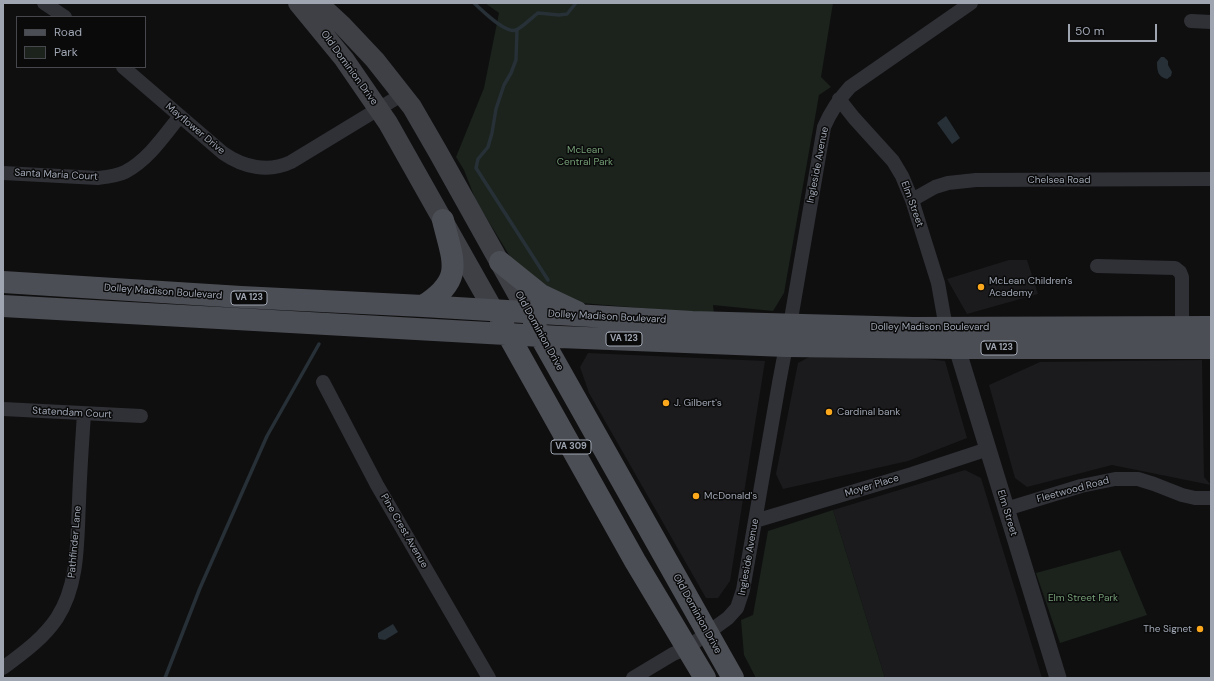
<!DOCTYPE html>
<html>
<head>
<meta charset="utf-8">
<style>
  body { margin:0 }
  #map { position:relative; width:1214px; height:681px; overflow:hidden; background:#0f0f10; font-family:"DM Sans",sans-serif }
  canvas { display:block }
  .frame { position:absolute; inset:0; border:4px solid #9fa6b2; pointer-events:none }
  .legend { position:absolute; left:16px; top:16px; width:130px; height:52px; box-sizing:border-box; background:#0a0a0b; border:1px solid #46484e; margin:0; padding:5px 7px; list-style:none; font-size:12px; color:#9fa6b2 }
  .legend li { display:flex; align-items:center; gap:8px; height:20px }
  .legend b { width:20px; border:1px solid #46484e }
  .scale { position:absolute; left:1068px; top:24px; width:89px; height:18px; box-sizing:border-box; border:2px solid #9fa6b2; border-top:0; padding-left:5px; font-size:12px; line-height:14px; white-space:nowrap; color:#9fa6b2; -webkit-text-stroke:3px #0a0a0b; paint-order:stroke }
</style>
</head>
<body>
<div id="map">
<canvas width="1214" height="681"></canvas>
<div class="frame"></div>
<ul class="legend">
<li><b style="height:5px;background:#4c4e55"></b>Road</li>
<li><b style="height:11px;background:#1b231c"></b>Park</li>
</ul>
<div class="scale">50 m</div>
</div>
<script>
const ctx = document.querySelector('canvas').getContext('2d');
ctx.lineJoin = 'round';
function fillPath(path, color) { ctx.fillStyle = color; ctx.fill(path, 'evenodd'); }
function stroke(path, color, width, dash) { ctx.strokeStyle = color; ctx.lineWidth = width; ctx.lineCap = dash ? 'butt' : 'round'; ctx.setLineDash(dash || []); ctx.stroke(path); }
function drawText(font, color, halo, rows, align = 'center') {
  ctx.font = font + ' "DM Sans",sans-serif'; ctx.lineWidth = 3; ctx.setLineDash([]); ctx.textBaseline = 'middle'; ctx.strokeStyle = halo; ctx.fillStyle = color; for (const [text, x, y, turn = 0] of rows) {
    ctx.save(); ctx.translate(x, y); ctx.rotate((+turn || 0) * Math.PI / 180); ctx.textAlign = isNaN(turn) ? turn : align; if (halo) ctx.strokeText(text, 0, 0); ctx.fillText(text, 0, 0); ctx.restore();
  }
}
fillPath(new Path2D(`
  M1009 260H1027L1038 294 967 314 947 279Z
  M859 352 945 361 967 438 908 461 783 489 776 474 798 363 813 355Z
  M588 353 765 361 730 581 718 598H706L589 393 580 367Z
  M1202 360 1204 477 1211 485 1112 465 1027 487 1015 478 989 385 1040 362Z
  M965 470 981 478 1042 678H885L833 510Z`), '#1b1b1d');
fillPath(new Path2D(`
  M485 3H833L821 77 831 87 819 95 784 293 773 311 713 305 714 314 581 303 547 294 511 258 476 201 464 170 456 157 484 88 499 13Z
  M833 510 885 678H756L744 655 741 620 753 615 768 531Z
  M1120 550 1147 615 1060 643 1036 573Z`), '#1b231c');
fillPath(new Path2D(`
  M1161 57H1164L1168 61V65L1172 72 1171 76 1167 79C1158 77 1157 71 1157 62Z
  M946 116 960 138 952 144 937 123Z
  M393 624 398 632 385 640 379 639 378 637V633Z`), '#273036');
stroke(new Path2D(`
  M474 3C482 10 505 34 516 30 523 27 531 18 538 13L559 15 567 14 576 3
  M517 30 516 60 511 73 504 85 496 109 492 133 488 147 478 159 476 168 548 280
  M165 678 200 588 267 436 319 344`), '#273036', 3.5);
stroke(new Path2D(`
  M44 3 65 17
  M1191 21 1211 22
  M123 67 223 153C243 167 268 173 291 162L403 94
  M839 99 854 118 893 161 902 176 912 200 938 283 946 328
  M3 173 98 178C107 177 117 176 125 172 148 160 164 136 180 116
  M912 200 935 187 948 183 976 180 1211 179
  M1097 266 1175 268 1180 272 1182 277V327
  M790 325 824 127C831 111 839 99 850 87L971 3
  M323 382 377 485 489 678
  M3 409 141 416
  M1006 509 1081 486 1115 479H1138L1154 484 1182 495 1195 498H1211
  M755 521 912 474 988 449
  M3 668C23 653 43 639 57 618 79 584 77 541 79 502 80 473 82 443 84 414
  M633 678 673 654 687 648 728 618 737 608 743 590 779 383 786 346`), '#303136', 14);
stroke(new Path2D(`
  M957 348 1058 678`), '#303136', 17);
stroke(new Path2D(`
  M298 3 344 59 388 123 494 311
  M318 3 342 25 375 60 412 107 438 152 528 313`), '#3e4046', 20);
stroke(new Path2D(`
  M500 262 541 295 577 312
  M3 282 241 297 423 306 692 322 913 328 1211 327
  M3 306 560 337 786 346 957 348H1211
  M423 306C465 279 453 262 443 220
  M501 322 635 561 705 678
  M534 325 733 678`), '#4c4e55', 22);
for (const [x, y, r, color] of [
  [981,287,4,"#fba81c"],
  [666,403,4,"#fba81c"],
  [829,412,4,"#fba81c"],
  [696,496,4,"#fba81c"],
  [1200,629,4,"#fba81c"]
]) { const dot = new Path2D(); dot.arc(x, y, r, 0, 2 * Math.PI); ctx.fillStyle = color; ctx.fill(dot); stroke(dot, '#0a0a0b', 1.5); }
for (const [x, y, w] of [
  [249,298,36],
  [624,339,36],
  [999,348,36],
  [571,447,40]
]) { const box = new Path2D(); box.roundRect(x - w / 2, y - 7, w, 14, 3); ctx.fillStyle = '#0a0a0b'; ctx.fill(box); stroke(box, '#9fa6b2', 1); }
drawText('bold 9px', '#9fa6b2', null, [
  ["VA 123",249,298],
  ["VA 123",624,339],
  ["VA 123",999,348],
  ["VA 309",571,447]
]);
drawText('10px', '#9fa6b2', '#0a0a0b', [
  ["Old Dominion Drive",349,68,54],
  ["Mayflower Drive",195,129,40],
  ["Ingleside Avenue",818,165,-79],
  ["Santa Maria Court",56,175,3],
  ["Chelsea Road",1059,180],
  ["Elm Street",912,204,70],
  ["Dolley Madison Boulevard",163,292,4],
  ["Dolley Madison Boulevard",607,317,3],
  ["Dolley Madison Boulevard",930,327],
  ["Old Dominion Drive",539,331,61],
  ["Statendam Court",72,413,3],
  ["Moyer Place",872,486,-17],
  ["Fleetwood Road",1073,490,-15],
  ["Elm Street",1007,513,73],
  ["Pine Crest Avenue",404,531,60],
  ["Pathfinder Lane",75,542,-85],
  ["Ingleside Avenue",749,557,-80],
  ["Old Dominion Drive",697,614,61]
]);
drawText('10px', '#759f76', '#0a0a0b', [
  ["McLean",585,150],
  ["Central Park",585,162],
  ["Elm Street Park",1083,598]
]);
drawText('10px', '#9fa6b2', '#0a0a0b', [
  ["McLean Children's",989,281],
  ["Academy",989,293],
  ["J. Gilbert's",674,403],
  ["Cardinal bank",837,412],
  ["McDonald's",704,496],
  ["The Signet",1192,629,"right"]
], 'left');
</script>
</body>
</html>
